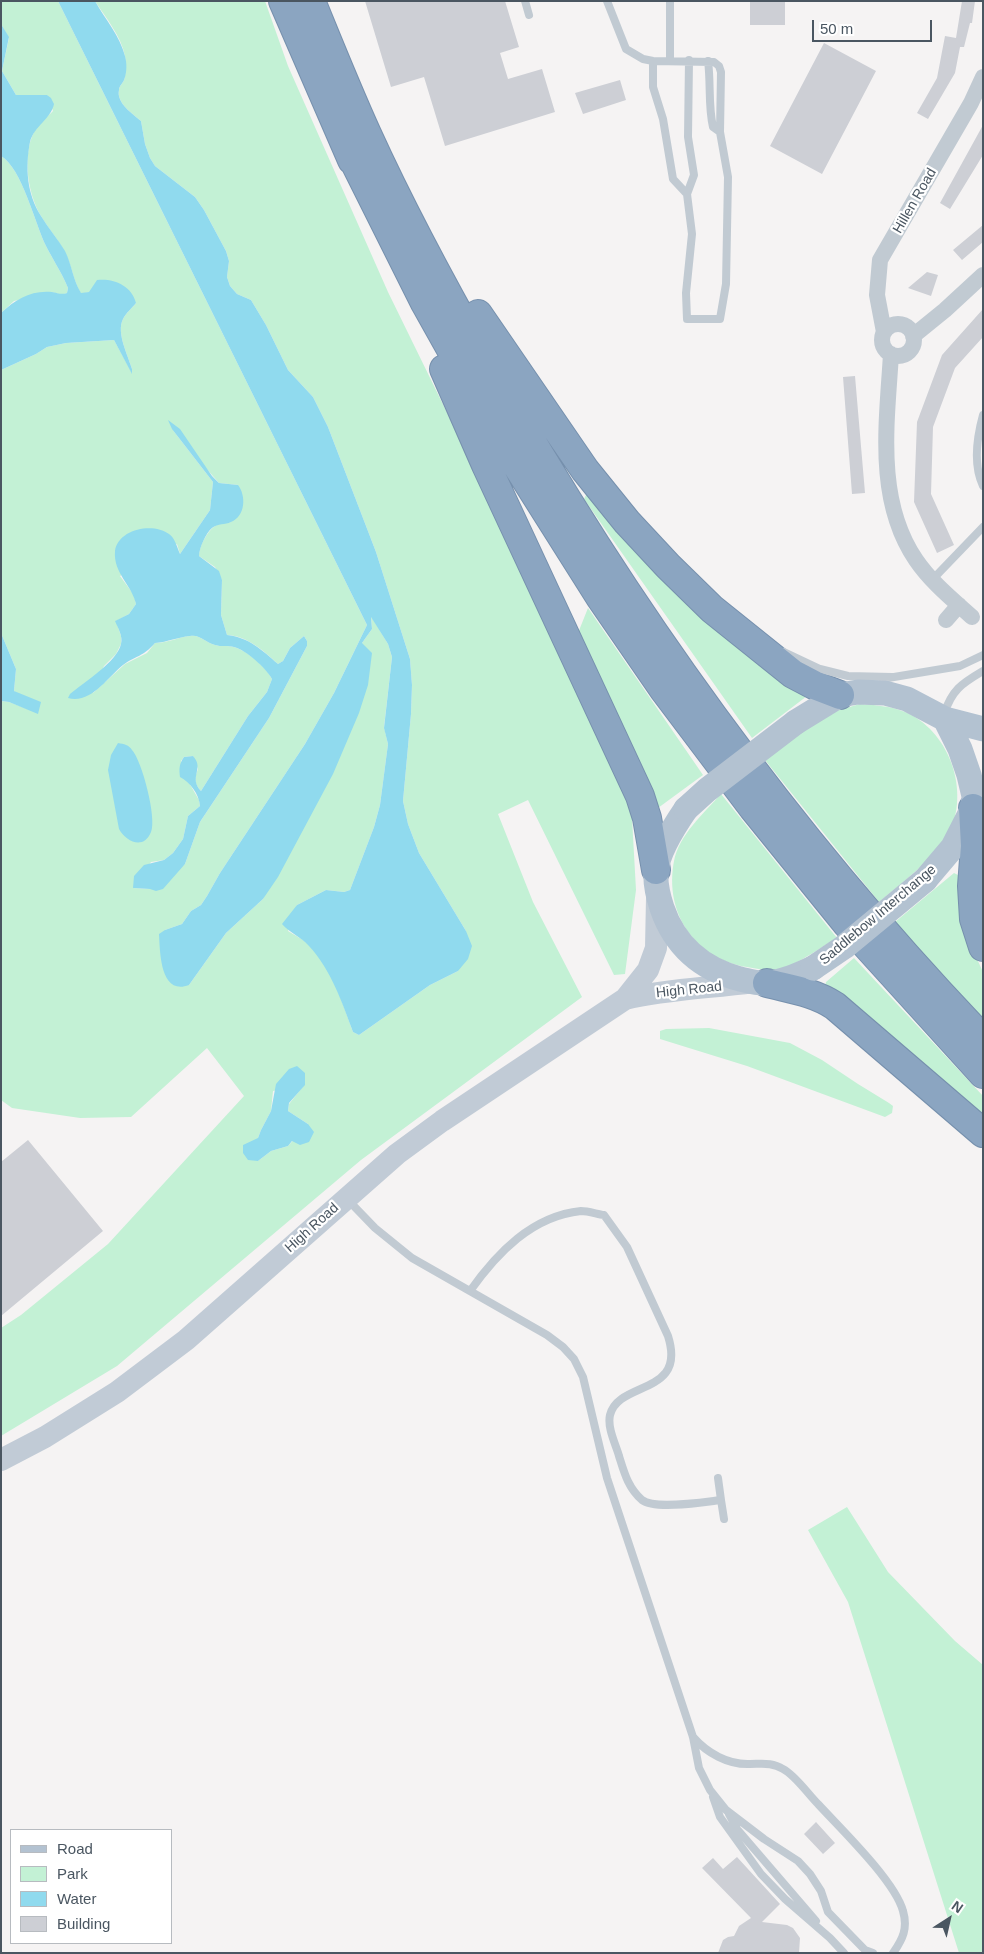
<!DOCTYPE html>
<html>
<head>
<meta charset="utf-8">
<style>
  body { margin:0 }
  #map { position:relative; width:984px; height:1954px; overflow:hidden; background:#f5f3f3; font-family:Helvetica,sans-serif }
  canvas { display:block }
  .frame { position:absolute; inset:0; border:2px solid #4a5661; pointer-events:none }
  .legend { position:absolute; left:10px; top:1829px; width:162px; height:115px; box-sizing:border-box; background:#fff; border:1px solid #b7bbc0; margin:0; padding:6px 9px; list-style:none; font-size:15px; color:#4a5661 }
  .legend li { display:flex; align-items:center; gap:10px; height:25px }
  .legend b { width:25px; border:1px solid #b7bbc0 }
  .north { position:absolute; left:924px; top:1894px; width:50px; height:50px; -webkit-text-stroke:4px #fff; paint-order:stroke; rotate:35deg; font-size:14px; font-weight:700; line-height:20px; text-align:center; color:#4a5661 }
  .north::after { content:''; display:block; margin:auto; width:18px; height:22px; background:#4a5661; clip-path:polygon(50% 0,100% 100%,50% 72%,0 100%) }
  .scale { position:absolute; left:812px; top:20px; width:120px; height:22px; box-sizing:border-box; border:2px solid #4a5661; border-top:0; padding-left:6px; font-size:15px; line-height:18px; white-space:nowrap; color:#4a5661; -webkit-text-stroke:4px #fff; paint-order:stroke }
</style>
</head>
<body>
<div id="map">
<canvas width="984" height="1954"></canvas>
<div class="frame"></div>
<ul class="legend">
<li><b style="height:6px;background:#b3c2d1"></b>Road</li>
<li><b style="height:14px;background:#c3f1d5"></b>Park</li>
<li><b style="height:14px;background:#90daee"></b>Water</li>
<li><b style="height:14px;background:#cdcfd5"></b>Building</li>
</ul>
<div class="north">N</div>
<div class="scale">50 m</div>
</div>
<script>
const ctx = document.querySelector('canvas').getContext('2d');
ctx.lineJoin = 'round';
function fillPath(path, color) { ctx.fillStyle = color; ctx.fill(path, 'evenodd'); }
function stroke(path, color, width, dash) { ctx.strokeStyle = color; ctx.lineWidth = width; ctx.lineCap = dash ? 'butt' : 'round'; ctx.setLineDash(dash || []); ctx.stroke(path); }
function drawText(font, color, halo, rows, align = 'center') {
  ctx.font = font + ' Helvetica,sans-serif'; ctx.lineWidth = 4.5; ctx.setLineDash([]); ctx.textBaseline = 'middle'; ctx.strokeStyle = halo; ctx.fillStyle = color; for (const [text, x, y, turn = 0] of rows) {
    ctx.save(); ctx.translate(x, y); ctx.rotate((+turn || 0) * Math.PI / 180); ctx.textAlign = isNaN(turn) ? turn : align; if (halo) ctx.strokeText(text, 0, 0); ctx.fillText(text, 0, 0); ctx.restore();
  }
}
fillPath(new Path2D(`
  M1 1H58L367 625 334 693 305 744 220 873 207 896 201 905 191 911 182 924 165 930 189 985 226 933 263 899 362 643 372 629 371 616 388 644 392 657 384 727 388 744 380 805 374 827 350 890 344 892 326 890 297 905 288 931C294 935 303 939 308 944 332 967 342 1002 353 1032L359 1035 430 985 458 971 466 931 419 853 408 824 403 801 411 714 412 685 410 659 376 552 328 427 313 397 288 370 266 325 251 300 237 294 230 286 227 277 229 261 226 251 204 210 195 197 155 166 150 158 145 144 141 121C133 114 116 103 119 90 119 86 123 83 124 80 126 74 126 62 125 56 121 36 106 18 95 1H265L288 66 388 292 457 433 631 800 636 890 625 974 614 975 528 800 498 814 533 902 582 997 361 1160 117 1366 1 1436V1328L21 1315 108 1244 244 1096 207 1048 131 1117 80 1118 12 1108 1 1100V701L9 702 38 713 14 691 16 669 1 633V370L36 354 47 347 66 343 114 340 132 373V369C128 355 116 333 123 319 126 313 132 308 136 303L89 292 81 294C73 280 72 265 64 251 58 239 48 228 41 216 27 193 21 150 37 127 41 121 48 116 53 111L47 95H16L2 71 9 38 1 24ZM172 429 219 483 238 485 231 522C227 523 222 523 219 524 209 527 199 546 199 556L215 567 222 580 221 615 227 635C247 636 263 650 278 664L283 661 290 648 304 636 307 641V646L269 718 200 822 185 864 150 889 133 888 151 862 164 860 173 853 183 839 188 816 200 806 199 800 188 781 181 761 184 757 193 756 198 769C194 779 194 783 201 791L248 716 267 692 272 679C266 667 248 651 234 647 228 645 221 647 215 645 206 643 200 634 190 636 178 637 168 643 155 643L147 653 125 664 93 693 104 666 116 654 121 644V636L116 621 129 614 136 604 134 595 120 576 177 544 180 554 210 510 213 482ZM305 1084 289 1104 288 1111 308 1124 288 1146 271 1151 258 1161V1138L261 1130 271 1111 273 1091Z
  M1 156C22 168 35 224 46 246 53 260 62 273 68 288L67 293 62 295 52 292 14 301 1 313Z
  M589 489 807 696 752 738 584 499Z
  M588 608 703 775 658 808 576 638Z
  M860 704C875 705 890 706 905 712 948 730 969 787 951 829 941 854 899 885 879 902L765 760 803 731 832 712Z
  M721 794 837 938C823 946 799 963 784 968 773 972 758 969 747 967 695 959 664 913 674 861 679 835 704 813 721 794Z
  M954 873 960 876 971 946 983 972V1020L895 922Z
  M854 958 983 1096V1117L825 986 826 982Z
  M709 1028 790 1043 822 1060 858 1084 889 1103 893 1106 892 1113 885 1117 747 1066 660 1039V1031L666 1029Z
  M847 1507 888 1572 955 1641 983 1665V1953H959L848 1602 808 1530Z`), '#c3f1d5');
fillPath(new Path2D(`
  M58 1H95C105 19 120 36 125 56 127 63 127 73 124 80 123 83 119 86 119 90 116 103 133 114 141 121L145 144 150 158 155 166 195 197 204 210 226 251 229 261 227 277 230 286 237 294 251 300 266 325 288 370 313 397 328 427 376 552 410 659 412 685 411 714 403 801 408 824 419 853 466 931 472 946 468 959 458 971 430 985 359 1035 353 1032C342 1002 331 970 309 946 301 937 290 933 282 924L297 905 326 890 344 892 350 890 374 827 380 805 388 744 384 728 392 657 388 644 371 617 372 629 362 643 372 653 368 685 359 713 333 774 278 877 263 899 226 933 189 985C160 996 160 952 159 934L165 930 182 924 191 911 201 905 207 896 220 873 305 744 334 693 367 625Z
  M1 24 9 37 2 71 16 95H47L51 98 54 104C51 119 34 126 30 142 25 168 27 194 41 216 48 228 58 239 65 251 72 265 73 280 81 293L89 292 97 280C114 278 132 286 136 303 132 308 126 313 123 319 116 333 128 355 132 369V374L114 340 66 343 47 347 36 354 1 370V313C16 299 31 290 52 292 58 293 61 295 67 293L68 288C62 273 53 260 46 246 35 224 22 168 1 156Z
  M168 420 180 429 212 476 219 483 238 485C246 495 246 516 231 522 225 525 218 523 212 528 206 533 199 548 199 556L219 571 222 580 221 615 227 635C248 637 262 650 278 664L283 661 290 648 304 636 307 641V646L269 718 200 822 185 864 163 889 156 891 150 889 133 888 134 876 144 865 164 860 173 853 183 839 188 816 200 806C199 794 190 782 180 777 179 769 179 764 184 757L193 756C205 769 188 777 201 791L248 716 267 692 272 679C266 668 246 650 234 647 228 645 221 647 215 645 206 643 200 634 190 636 178 637 168 642 155 643 143 657 135 656 123 665 107 678 91 704 68 698L70 694C84 682 117 662 121 644 123 636 118 628 115 621L129 614 136 604C132 585 113 573 115 551 118 529 153 522 169 534 175 538 177 547 180 554L210 510 213 482 172 429Z
  M1 633 16 669 14 691 41 702 38 714 9 702 1 701Z
  M118 743C124 744 129 745 132 750 142 761 157 818 151 832 144 850 126 842 119 829L108 770 111 755Z
  M297 1066 305 1073V1085L289 1103 288 1111 308 1124 314 1132 309 1142 300 1145 292 1141 288 1146 271 1151 258 1161 248 1160 243 1153V1145L258 1138 261 1130 271 1111 276 1084 289 1069Z`), '#90daee');
fillPath(new Path2D(`
  M365 1H505L519 47 500 53 508 79 542 69 555 112 445 146 424 77 391 87Z
  M750 1H785V25H750Z
  M962 1H975L972 23H970L964 47H960L955 73 928 119 917 113 937 78 945 36 956 38Z
  M824 43 876 71 822 174 770 146Z
  M620 80 626 100 583 114 575 93Z
  M983 125V155L950 209 940 203Z
  M983 225V242L962 260 953 250Z
  M927 272 938 275 931 296 908 288Z
  M983 309V337L955 368 933 427 931 494 954 545 937 553 914 502 917 422 942 355Z
  M855 376 865 493 852 494 843 377Z
  M28 1140 103 1231 1 1316V1162Z
  M816 1822 835 1843 823 1854 804 1834Z
  M737 1857 780 1904 762 1922 787 1925 793 1928 800 1938 799 1953H718L723 1940 728 1937 734 1936 739 1926 751 1918 702 1868 713 1858 723 1869Z`), '#cdcfd5');
const highway = new Path2D(`
  M283 1 352 160
  M311 1C329 45 347 90 367 134 402 211 443 287 485 361 623 606 788 836 983 1039
  M345 143 425 303 509 453 600 597 664 690 753 808 847 924 983 1074
  M478 314 585 470 627 522 668 566 712 609 793 674 814 685 840 695
  M444 369 486 465 640 796 647 818 656 870
  M973 808 975 846 972 886 974 919 983 947
  M767 983C790 989 814 992 835 1006L983 1133`);
stroke(highway, '#7690ad', 30);
stroke(new Path2D(`
  M525 1 529 15
  M607 1 626 49 643 59 653 61 714 62 719 66 721 72 720 132
  M670 1V61
  M653 61V87L663 119 673 179 687 194 692 234 686 293 687 319H720L726 284 728 177 720 132 713 127C708 106 711 83 708 61
  M687 194 694 175 688 137 689 60
  M983 415C977 437 973 465 983 486
  M932 580 983 527
  M784 652 820 669 848 676 892 677
  M888 678 960 666 983 655
  M944 714C952 690 961 684 983 671
  M347 1199 375 1228 412 1258 547 1335 563 1347 574 1359 583 1377 607 1478 693 1737 699 1768 710 1790 726 1810 764 1839 798 1861 810 1874 821 1891 828 1912 865 1950 873 1953
  M470 1291C497 1253 532 1216 581 1211 588 1211 597 1214 604 1215L627 1247 668 1336C687 1396 619 1380 610 1415 607 1428 616 1445 619 1456 624 1472 628 1488 642 1500 655 1510 704 1502 721 1500L724 1519
  M718 1478 721 1500
  M693 1737C707 1753 728 1765 750 1764 762 1764 772 1762 783 1769 795 1775 808 1794 818 1804 840 1828 895 1881 903 1911 908 1928 903 1939 893 1953
  M713 1797 720 1817 761 1874 785 1899 830 1938 844 1953
  M729 1814 737 1829 816 1921`), '#c1cad2', 8);
stroke(new Path2D(`
  M882 340a16 16 0 1 1 32 0a16 16 0 1 1-32 0Z
  M884 332 877 295 880 260 971 103 983 77
  M913 336 945 310 983 275
  M891 354C887 422 875 500 916 560 931 582 952 599 972 617
  M946 620 959 605`), '#c1cad2', 16);
stroke(new Path2D(`
  M625 999C667 989 710 988 753 982
  M1 1460 45 1437 117 1392 186 1340 397 1154 442 1121 625 999 648 970 656 948 657 898`), '#c1cbd6', 22);
stroke(new Path2D(`
  M945 719 983 729
  M796 722 840 695 858 692 885 693 907 699 945 719 960 749 969 775 974 796 973 808 953 847 925 880
  M686 809C675 825 658 852 656 871 655 884 658 896 662 908 675 946 702 969 740 979 749 981 757 984 766 983 783 982 798 975 813 968`), '#b3c2d1', 25);
stroke(highway, '#8ba5c1', 28);
stroke(new Path2D(`
  M686 809 707 790 796 722
  M813 968 844 947 925 880`), '#b3c2d1', 25);
drawText('14px', '#4a5661', '#fff', [
  ["Hillen Road",915,201,-60],
  ["Saddlebow Interchange",878,915,-40],
  ["High Road",689,990,-6],
  ["High Road",312,1228,-42]
]);
</script>
</body>
</html>
